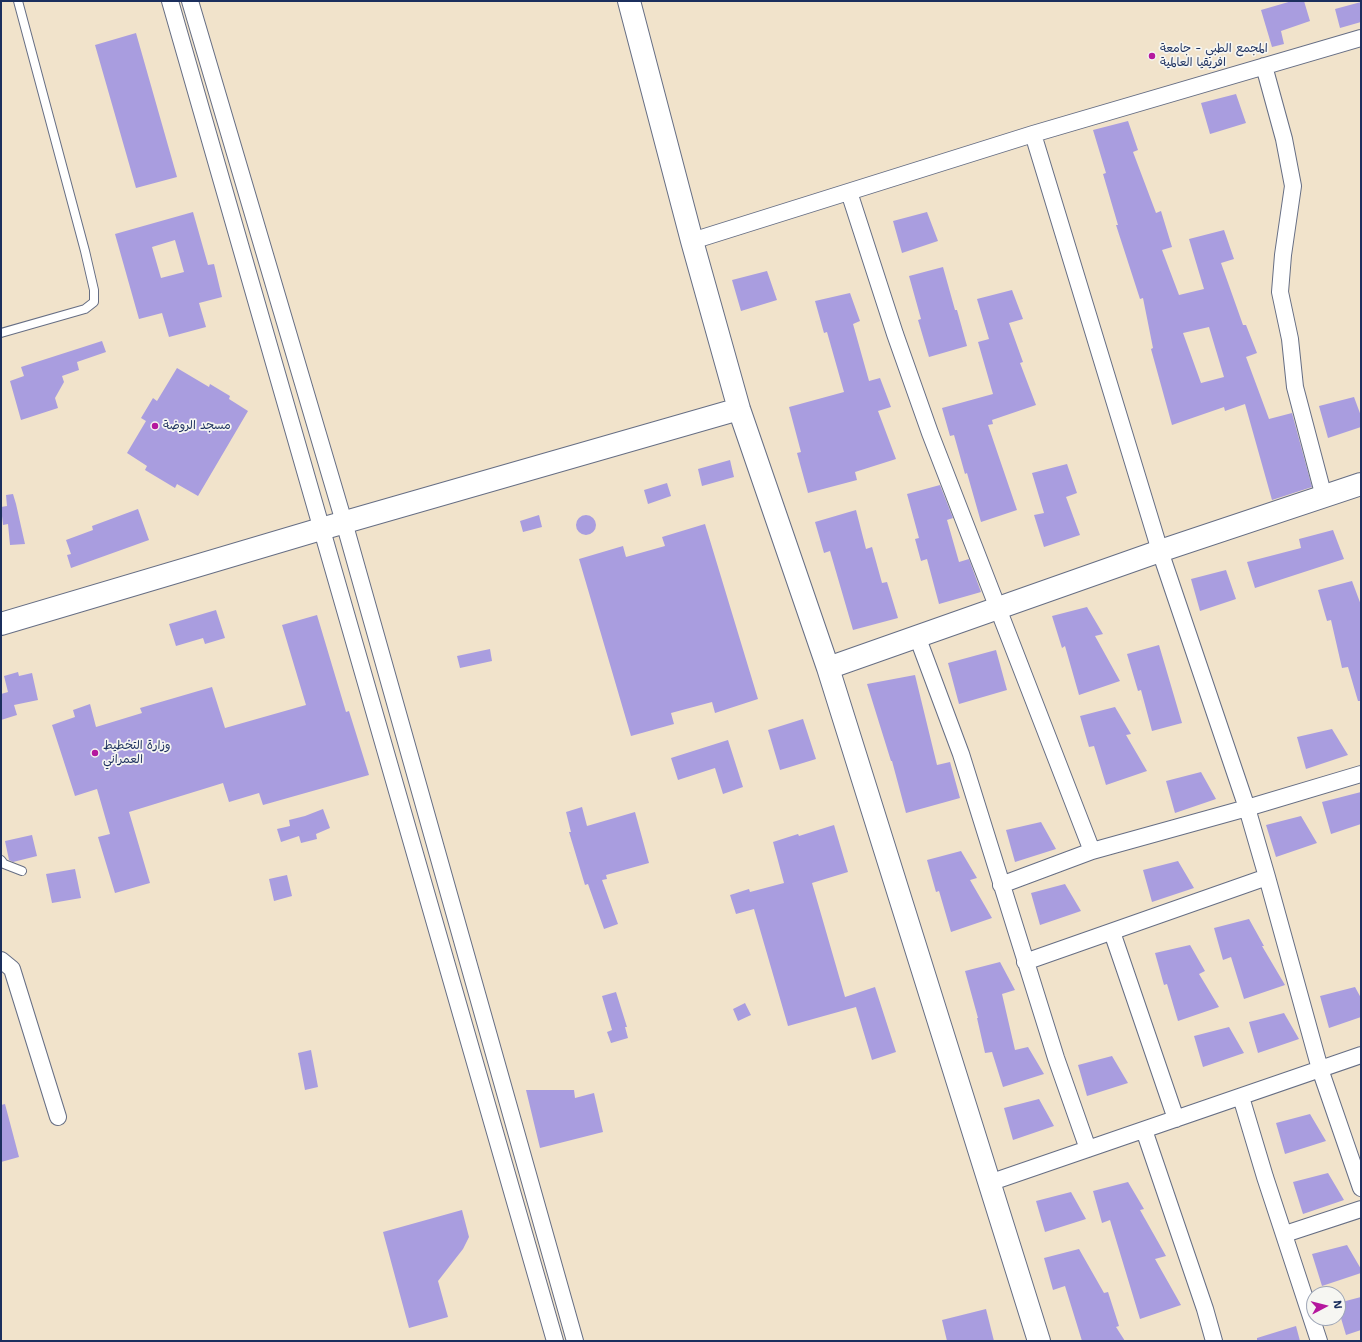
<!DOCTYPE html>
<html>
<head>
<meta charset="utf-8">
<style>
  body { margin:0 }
  #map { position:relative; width:1362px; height:1342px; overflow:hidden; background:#f1e3cb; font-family:"Shantell Sans",sans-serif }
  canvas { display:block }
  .frame { position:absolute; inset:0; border:2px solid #1b2f5e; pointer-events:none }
  .north { position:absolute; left:1306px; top:1286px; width:40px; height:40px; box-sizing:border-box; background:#f6f6f2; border:1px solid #9ea6b7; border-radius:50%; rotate:83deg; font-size:11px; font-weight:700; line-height:16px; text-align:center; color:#1b2f5e }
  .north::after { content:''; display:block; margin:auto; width:14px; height:18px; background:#b5179e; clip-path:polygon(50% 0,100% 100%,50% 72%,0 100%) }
</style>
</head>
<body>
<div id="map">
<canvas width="1362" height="1342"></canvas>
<div class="frame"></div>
<div class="north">N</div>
</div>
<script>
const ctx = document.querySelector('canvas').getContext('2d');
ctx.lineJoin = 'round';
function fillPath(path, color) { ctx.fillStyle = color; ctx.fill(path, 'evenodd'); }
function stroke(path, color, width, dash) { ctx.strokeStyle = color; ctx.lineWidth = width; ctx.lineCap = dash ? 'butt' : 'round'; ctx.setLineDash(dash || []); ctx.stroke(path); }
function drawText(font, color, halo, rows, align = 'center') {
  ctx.font = font + ' "Shantell Sans","Playpen Sans Arabic",sans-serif'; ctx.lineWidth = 3.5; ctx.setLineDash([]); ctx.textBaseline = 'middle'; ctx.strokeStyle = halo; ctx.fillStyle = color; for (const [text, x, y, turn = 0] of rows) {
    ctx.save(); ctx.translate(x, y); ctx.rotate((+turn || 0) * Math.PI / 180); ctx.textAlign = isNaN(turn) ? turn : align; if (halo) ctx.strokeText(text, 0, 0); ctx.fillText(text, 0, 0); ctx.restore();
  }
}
fillPath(new Path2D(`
  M1292 1H1304L1310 21 1281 31 1284 44 1272 47 1261 10Z
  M1361 2V22L1340 28 1335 9Z
  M136 33 177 177 136 188 95 45Z
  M1236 94 1246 123 1210 134 1201 103Z
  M1128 121 1138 150 1133 152 1156 213 1161 211 1172 247 1162 250 1179 295 1204 289 1189 239 1224 230 1234 259 1221 263 1243 325H1246L1257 353 1246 357 1269 419 1292 413 1312 487 1272 500 1245 404 1225 411 1224 407 1172 425 1151 349 1153 348 1143 298 1140 299 1116 225H1118L1103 174 1106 173 1093 130ZM1209 327 1224 377 1201 383 1183 333Z
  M193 212 208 265 214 264 222 297 199 303 206 327 169 337 162 313 139 319 115 234ZM175 240 184 272 161 278 152 247Z
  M927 212 938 241 902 253 893 221Z
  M943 267 955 310H957L967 346 929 357 918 320 921 319 909 276Z
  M767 271 777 300 741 311 732 280Z
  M1012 290 1023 319 1009 323 1023 362 1020 363 1036 405 992 420 993 424 988 425 1017 510 981 522 967 473 965 474 954 435 950 436 942 408 993 394 978 342 989 339 977 299Z
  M850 293 860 321 853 324 869 381 880 378 891 407 878 411 896 459 855 472 857 480 808 493 797 453 801 452 789 407 844 392 827 332 824 333 815 301Z
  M102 341 106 352 77 362 79 370 62 376 64 382 55 398 58 408 21 420 10 381 24 376 21 367Z
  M177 368 209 387 210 384 230 396 229 399 248 411 198 496 177 484 175 488 145 470 147 466 127 453 146 421 141 418 153 398 157 401Z
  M1354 397 1361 416V427L1328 438 1319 406Z
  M730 460 734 477 702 486 698 469Z
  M1067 464 1077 493 1066 497 1080 535 1044 547 1034 515 1044 513 1032 473Z
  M667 483 671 496 648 504 644 490Z
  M940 485 953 518 947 520 959 562 969 559 981 592 939 604 927 559 921 561 915 539 919 538 907 494Z
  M13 494 16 504 25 544 10 545 8 524 3 525 1 507 7 506 6 495Z
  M138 509 149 540 71 568 67 555 71 554 66 540 93 530 92 526Z
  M856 510 866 549 872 547 882 583 887 582 898 618 853 630 830 551 824 553 815 522Z
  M539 515 542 527 523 532 520 521Z
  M576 525a10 10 0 1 1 20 0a10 10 0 1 1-20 0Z
  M705 524 758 699 715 713 712 702 671 713 674 724 631 736 579 559 623 546 626 557 665 546 662 537Z
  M1333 530 1344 559 1255 588 1247 562 1301 548 1299 539Z
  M1226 570 1236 599 1200 611 1191 579Z
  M1352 581 1361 605V701H1358L1348 667 1342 668 1331 620 1327 621 1318 590Z
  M1087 607 1103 634 1095 636 1120 681 1079 695 1065 646 1062 648 1052 616Z
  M216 610 225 638 205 644 203 638 176 646 169 624Z
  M317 615 346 712 349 711 369 775 263 805 259 793 229 802 223 783 129 812 150 883 115 893 98 837 110 834 97 789 75 796 52 725 75 717 73 710 90 704 96 727 142 713 140 708 212 687 225 728 306 705 282 625Z
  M1159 645 1182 723 1152 731 1141 690 1138 691 1127 654Z
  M490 649 492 661 460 668 457 656Z
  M996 650 1007 690 959 704 948 663Z
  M18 672 19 676 32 673 38 700 14 705 17 715 1 720V694L8 692 4 676Z
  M915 675 937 765 950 762 960 798 906 813 892 761H891L867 684Z
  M1115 707 1131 734 1126 735 1147 771 1106 785 1094 746 1089 747 1080 716Z
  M803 719 816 759 780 770 768 730Z
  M1332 729 1348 755 1306 769 1297 737Z
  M728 740 743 787 723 794 715 768 678 780 671 758Z
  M1201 772 1216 799 1175 813 1166 781Z
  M1361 792V824L1331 834 1322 802Z
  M582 807 587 826 635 812 649 863 606 875 607 879 602 880 618 924 604 929 588 884 585 885 569 832H571L566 812Z
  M323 809 330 828 316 834 317 839 301 843 299 836 281 842 277 829 290 826 289 820 305 816Z
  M1301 816 1317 843 1276 857 1266 825Z
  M1041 822 1056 849 1015 862 1006 830Z
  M834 825 848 872 812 883 845 997 875 987 896 1052 872 1060 856 1007 788 1026 754 909 736 914 730 895 749 889 750 892 784 883 773 842 798 834 799 836Z
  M32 835 37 856 13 862 9 860 5 841Z
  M961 851 977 878 970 880 992 918 951 932 939 891 936 892 927 860Z
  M1178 861 1194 888 1152 902 1143 870Z
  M75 869 81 898 52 903 46 874Z
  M287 875 292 896 274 901 269 879Z
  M1065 884 1081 911 1040 925 1031 893Z
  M1249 919 1264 946H1262L1285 985 1244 999 1231 957 1223 960 1214 928Z
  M1190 945 1205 971 1199 974 1219 1007 1178 1021 1167 984 1164 985 1155 953Z
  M1000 962 1015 990 1002 994 1015 1050 1028 1047 1044 1074 1003 1087 992 1052 985 1053 977 1018H978L965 971Z
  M1355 987 1361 998V1017L1329 1028 1320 996Z
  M616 992 627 1027H625L628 1038 611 1043 607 1032 612 1030 602 996Z
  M745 1003 751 1015 738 1021 733 1009Z
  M1284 1013 1299 1039 1258 1053 1249 1022Z
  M1229 1027 1244 1053 1203 1067 1194 1036Z
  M311 1050 318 1087 305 1090 298 1053Z
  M1112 1056 1128 1083 1087 1096 1078 1065Z
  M526 1090H574L575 1098 594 1093 603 1132 540 1148Z
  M1039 1099 1054 1126 1013 1140 1004 1108Z
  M5 1104 19 1157 1 1162V1105Z
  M1310 1114 1326 1141 1285 1154 1276 1123Z
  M1328 1173 1344 1200 1303 1214 1293 1182Z
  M1128 1182 1144 1209 1140 1210 1166 1256 1155 1259 1181 1305 1140 1319 1110 1220 1102 1223 1093 1191Z
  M1071 1192 1086 1219 1045 1232 1036 1201Z
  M462 1210 469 1237 463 1249 438 1281 448 1317 409 1328 383 1232Z
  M1347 1245 1361 1269V1273L1322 1286 1312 1254Z
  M1079 1249 1104 1293 1108 1292 1119 1326 1116 1327 1125 1341H1082L1065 1286 1053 1290 1044 1258Z
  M1361 1297V1330L1346 1335 1338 1308V1303Z
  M986 1309 994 1341H947L942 1320Z
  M1296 1326 1300 1341H1257V1338Z`), '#a99ddf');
const lane = new Path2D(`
  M1 333 85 309 94 302V290L85 251 18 1
  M1 860 4 864 22 871`);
const street = new Path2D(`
  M170 1 555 1341
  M190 1 344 522 575 1341
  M1264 66 1284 139 1293 186 1283 255 1280 292 1290 339 1295 387 1324 497
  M1033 134 1160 551 1247 808 1267 877 1320 1069 1361 1188
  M849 192 895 334 930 433 1092 851
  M692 241 1033 134 1361 38
  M917 636 961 754 1056 1058 1088 1149
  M1001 885 1092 851 1247 808 1361 774
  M1112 932 1176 1119
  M1 960 12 969 58 1117
  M1025 962 1267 877
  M1241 1097 1265 1177 1319 1341
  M1144 1130 1205 1309 1214 1341
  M989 1183 1361 1055
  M1285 1234 1361 1209`);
const secondary = new Path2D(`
  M629 1 692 241 739 409 828 668 1039 1341
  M1 624 321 529 739 409
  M828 668 1160 551 1361 484`);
stroke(lane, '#666e84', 10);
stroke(street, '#666e84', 18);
stroke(secondary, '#666e84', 24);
stroke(lane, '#fff', 8);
stroke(street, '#fff', 16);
stroke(secondary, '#fff', 22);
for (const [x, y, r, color] of [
  [1152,56,4,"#b5179e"],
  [155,426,4,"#b5179e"],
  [95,753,4,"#b5179e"]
]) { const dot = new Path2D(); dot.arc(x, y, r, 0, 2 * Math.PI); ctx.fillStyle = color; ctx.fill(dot); stroke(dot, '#f6f6f2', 1.5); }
drawText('12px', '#1b2f5e', '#f6f6f2', [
  ["المجمع الطبي - جامعة",1160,49],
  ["افريقيا العالمية",1160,63],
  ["مسجد الروضة",163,426],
  ["وزارة التخطيط",103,746],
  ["العمراني",103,760]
], 'left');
</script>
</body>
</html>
